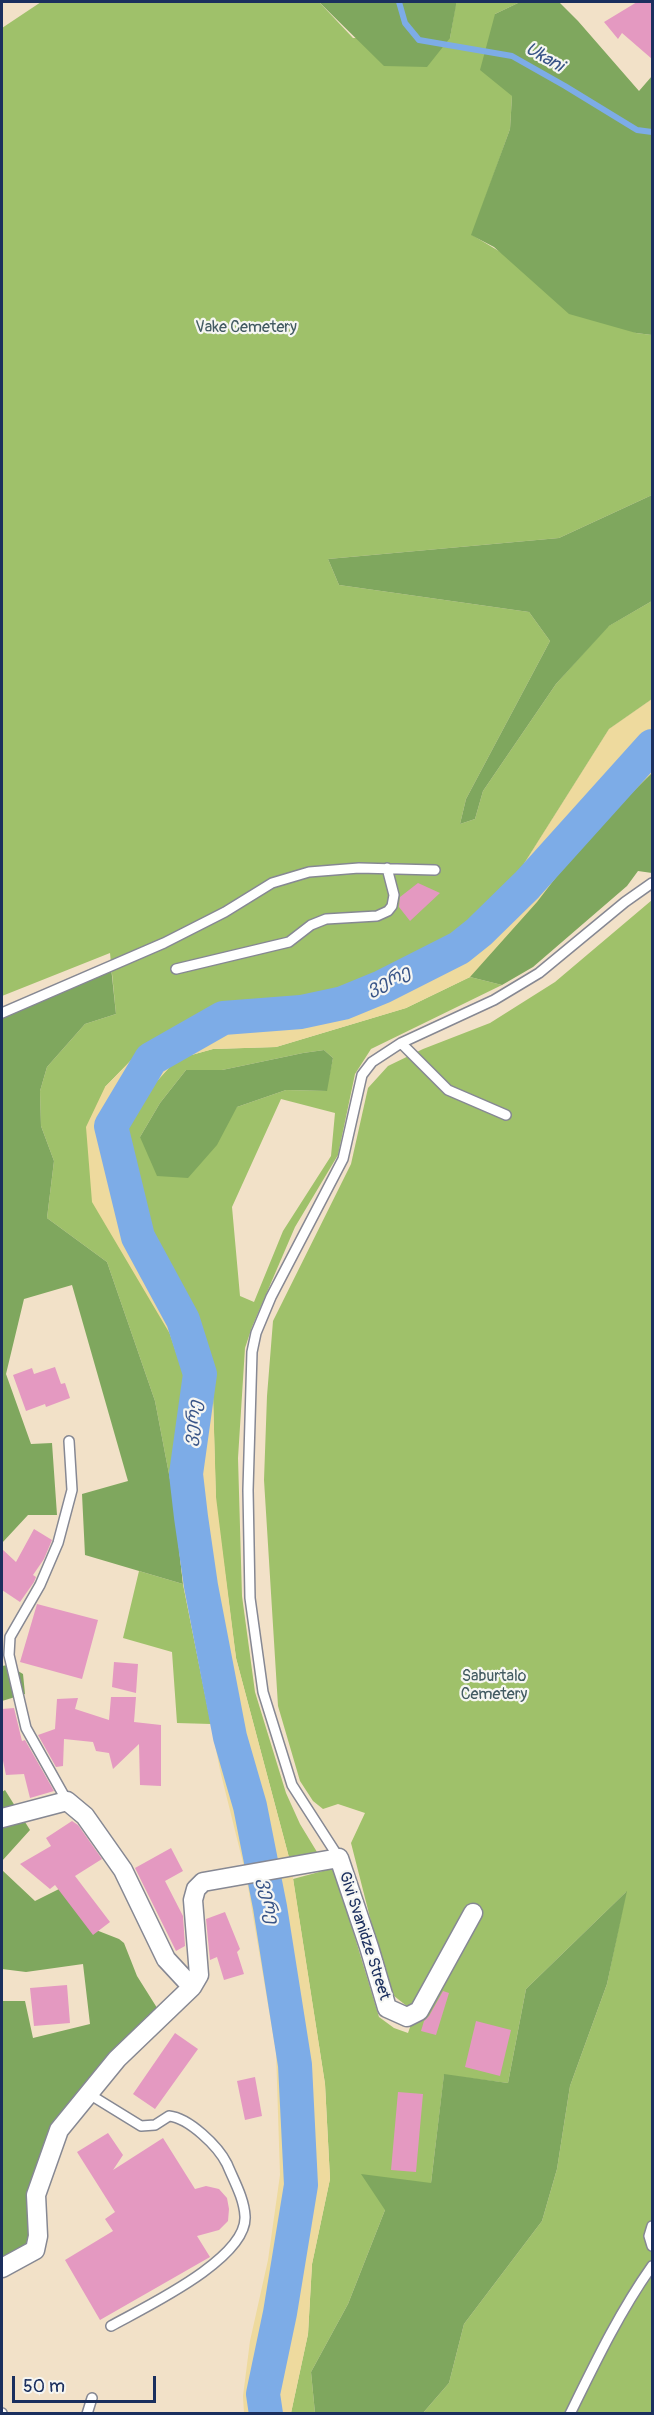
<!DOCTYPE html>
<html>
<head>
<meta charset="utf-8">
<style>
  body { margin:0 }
  #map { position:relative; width:654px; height:2415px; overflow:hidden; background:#f2e1c8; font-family:Pangolin,sans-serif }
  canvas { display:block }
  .frame { position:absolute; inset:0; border:3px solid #1b2f5e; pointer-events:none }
  .scale { position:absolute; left:12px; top:2376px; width:144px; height:27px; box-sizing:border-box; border:3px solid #1b2f5e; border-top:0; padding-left:8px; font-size:18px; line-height:21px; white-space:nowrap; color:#1b2f5e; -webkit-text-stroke:4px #f6f6f2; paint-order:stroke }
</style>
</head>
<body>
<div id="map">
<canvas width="654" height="2415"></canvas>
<div class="frame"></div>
<div class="scale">50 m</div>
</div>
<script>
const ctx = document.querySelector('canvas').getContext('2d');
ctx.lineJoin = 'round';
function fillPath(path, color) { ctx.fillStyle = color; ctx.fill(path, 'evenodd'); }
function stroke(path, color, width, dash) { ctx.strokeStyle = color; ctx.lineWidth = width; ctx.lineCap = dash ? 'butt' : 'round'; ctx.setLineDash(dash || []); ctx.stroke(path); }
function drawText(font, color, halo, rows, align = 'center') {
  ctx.font = font + ' Pangolin,"Noto Sans Georgian",sans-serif'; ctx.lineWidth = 4.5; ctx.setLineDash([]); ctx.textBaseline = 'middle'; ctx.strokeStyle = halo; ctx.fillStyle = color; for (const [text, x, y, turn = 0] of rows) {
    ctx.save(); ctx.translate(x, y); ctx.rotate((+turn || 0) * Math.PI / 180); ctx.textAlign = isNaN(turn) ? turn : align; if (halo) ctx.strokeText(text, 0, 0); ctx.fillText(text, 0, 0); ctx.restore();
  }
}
fillPath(new Path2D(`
  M41 2H319L353 38H450L456 2H520L495 14 512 96 510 129 472 235 636 333 652 335V495L559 538 328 559 339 585 529 612 550 641 466 799 460 824 475 819 483 791 556 684 607 627 652 601V699L609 729 520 870 459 934 382 974 298 1003 224 1007 146 1045 105 1087 170 1334 184 1376 173 1495 155 1401 107 1262 47 1218 54 1161 41 1126 40 1091 47 1067 85 1024 116 1014 110 953 2 996V28Z
  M652 900V2413H423L449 2383 464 2324 542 2221 557 2169 570 2086 607 1984 626 1892 526 1989 508 2083 444 2075 431 2183 385 2210 348 2304 311 2372 315 2413H291L308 2334 312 2264 330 2179 325 2084 293 1879 334 1868 379 2017 394 2028 408 2033 417 2007H408L389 1992 351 1843 365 1813 338 1804 323 1809 313 1801 300 1781 278 1706 264 1480 267 1396 273 1321 351 1164 368 1088 388 1066 423 1049 490 1023 555 982Z
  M470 977 502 985 371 1049 355 1074 338 1155 295 1227 252 1327 245 1348 238 1458 242 1596 255 1692 286 1793 300 1824 317 1852 291 1865 236 1658 216 1504 212 1361 205 1343 149 1239 128 1174 124 1126 147 1092 177 1059 213 1049 276 1047 406 1008ZM324 1050 333 1058 326 1091 286 1090 237 1107 140 1137 160 1103 186 1070H222L303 1053ZM281 1099 335 1113 331 1156 283 1231 254 1302 240 1296 232 1207Z
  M139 1571 183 1584 211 1724 177 1723 172 1652 123 1638Z`), '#9fc16a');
fillPath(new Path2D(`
  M319 2H456V5L450 38 427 67 384 66Z
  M520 2H559L578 21 639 91 652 76V335L636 333 569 314 494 247 471 235 510 129 512 96 480 70 495 14Z
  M652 495V601L609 626 556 684 483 791 475 819 460 824 466 799 550 641 529 612 339 585 328 559 559 538Z
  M652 699V873L638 871 627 886 533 967 502 985 470 977 490 901 520 870 609 729Z
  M111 967 116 1014 85 1024 47 1067 40 1091 41 1126 54 1161 47 1218 107 1262 155 1401 173 1495 183 1584 85 1555 82 1494 128 1481 72 1285 24 1299 6 1374 31 1444 52 1443 57 1515H28L2 1543V1011Z
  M324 1050 333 1058 327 1091 286 1090 237 1107 217 1145 188 1178 157 1176 140 1137 160 1103 186 1070H222L303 1053Z
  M8 1665 23 1674 25 1694 2 1701V1666Z
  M5 1790 30 1830 2 1861V1792Z
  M2 1870 35 1901 61 1888 96 1930 119 1939 124 1943 137 1976 159 2011 54 2122 27 2192 33 2238 24 2249 2 2260V2004L3 2001H25L33 2038 90 2024 83 1964 26 1972 2 1969Z
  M627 1891 607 1984 570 2086 557 2169 542 2221 464 2324 449 2383 423 2413H315L311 2372 348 2304 385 2210 361 2174 431 2183 444 2074 508 2083 526 1989Z`), '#7fa75e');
fillPath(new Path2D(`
  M652 699V773L587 837 537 902 470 977 406 1008 276 1047 213 1049 177 1059 147 1092 124 1126 128 1174 149 1239 205 1343 212 1361 216 1497 236 1658 291 1865 325 2084 330 2179 312 2264 308 2334 291 2413H244L243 2396 250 2341 268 2260 280 2175 276 2052 246 1875 220 1770 183 1584 173 1495 184 1376 170 1334 92 1202 86 1127 105 1087 146 1045 224 1007 298 1003 382 974 460 934 520 870 609 729Z`), '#eeda9e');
stroke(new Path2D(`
  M399 2 405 23 419 40 512 56 565 86 637 130 652 132`), '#7dace7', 6);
stroke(new Path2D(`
  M266 2414 263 2394 280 2313 301 2185 295 2065 270 1907 250 1806 230 1737 201 1586 191 1517 186 1474 200 1374 183 1320 138 1237 111 1126 151 1059 223 1018 301 1012 343 1003 382 987 459 948 479 932 527 885 652 746`), '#7dace7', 34);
fillPath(new Path2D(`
  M637 2H652V59L622 33 618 39 604 22Z
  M418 883 440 893 410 921 399 907 400 897Z
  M55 1367 61 1384 65 1383 70 1398 46 1407 45 1404 26 1411 13 1375 32 1368 34 1374Z
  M34 1529 52 1540 44 1559 33 1575 36 1577 34 1582 20 1602 2 1590V1549L16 1562Z
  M37 1604 98 1620 82 1679 20 1662Z
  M114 1662 138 1664 136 1693 112 1687Z
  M111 1697H136L134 1722 161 1725V1786L140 1785 139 1744 113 1769 109 1753 96 1751 93 1742 64 1739 63 1766 56 1767 38 1735 55 1729 57 1699 78 1698 75 1709 109 1720Z
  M14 1708 22 1741 25 1740 54 1791 30 1798 24 1774 6 1775 2 1756V1709Z
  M72 1821 78 1825 102 1859 75 1876 110 1922 93 1935 55 1885 50 1889 20 1864 51 1846 46 1838Z
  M171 1848 183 1871 165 1881 183 1916 185 1946 176 1951 135 1868Z
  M225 1912 240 1949 237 1952 244 1974 224 1980 217 1957 210 1960 206 1919Z
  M67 1985 70 2023 34 2026 30 1988Z
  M443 1991 449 1993 436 2035 421 2031 424 2021 429 2016Z
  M476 2021 511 2030 500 2076 465 2067Z
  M175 2033 198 2049 155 2109 133 2094Z
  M255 2077 262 2116 245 2120 237 2081Z
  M398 2092 423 2094 416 2172 391 2170Z
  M108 2133 123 2155 113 2170 163 2138 195 2189 206 2186 219 2189 227 2198 229 2209 228 2221 219 2230 197 2236 210 2257 100 2320 65 2260 113 2231 105 2219 115 2212 77 2152Z`), '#e499c1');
const service = new Path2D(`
  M176 969 289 942 311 925 326 919 377 916 388 911 392 906 394 895 387 868
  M2 1013 164 943 225 912 272 883 309 872 359 868 435 870
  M401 1043 448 1090 506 1115
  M67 1801 26 1728 9 1655 10 1637 40 1585 58 1543 72 1490 69 1441
  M339 1858 292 1785 263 1692 250 1598 248 1490 252 1352 256 1333 271 1297 343 1159 362 1075 372 1062 401 1043 494 1000 539 973 625 902 652 883
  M89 2094 141 2126 155 2125 169 2116C189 2118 218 2146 227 2164 234 2181 244 2198 245 2216 248 2259 143 2308 111 2326
  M652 2226 649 2236 652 2246
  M2 2413V2414
  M87 2414 92 2398
  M570 2414C595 2363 620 2311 652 2266`);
const minor = new Path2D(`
  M2 1818 67 1801 85 1816 123 1870 166 1959 192 1987 117 2059 59 2130 36 2195 38 2236 35 2250 2 2268
  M192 1987 199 1975 193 1900 196 1889 203 1882 339 1858 369 1947 387 2008 407 2017 419 2011 473 1913`);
stroke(service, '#868893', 12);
stroke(minor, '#868893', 21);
stroke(service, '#fff', 9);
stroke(minor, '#fff', 18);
drawText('16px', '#435b62', '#f6f6f2', [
  ["Vake Cemetery",246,328],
  ["Saburtalo",494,1677],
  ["Cemetery",494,1695]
]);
drawText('16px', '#1b2f5e', '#f6f6f2', [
  ["Givi Svanidze Street",364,1936,72]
]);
drawText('italic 18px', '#385487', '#f6f6f2', [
  ["Ukani",544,58,30],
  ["ვერე",389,981,-25],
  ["ვერე",193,1423,-82],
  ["ვერე",268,1901,80]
]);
</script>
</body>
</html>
